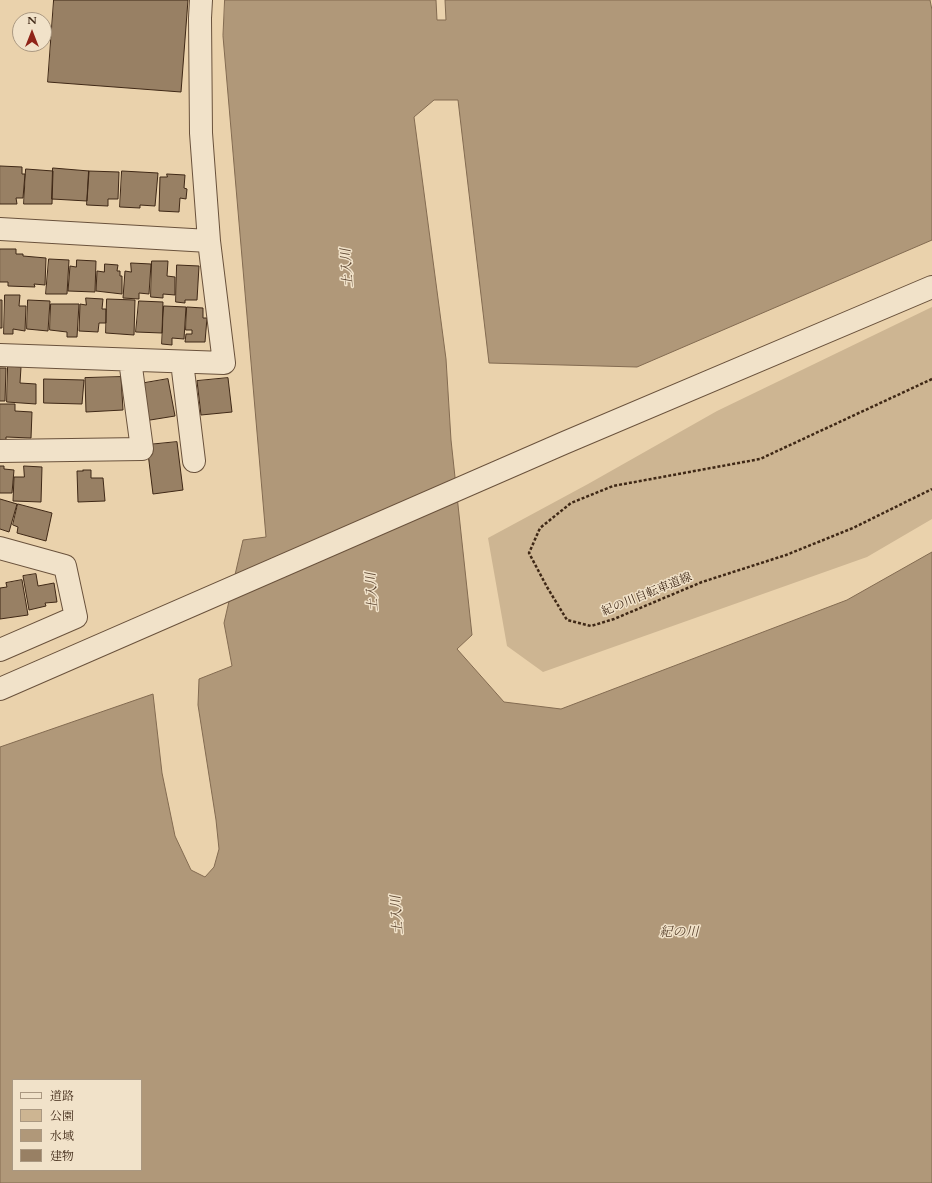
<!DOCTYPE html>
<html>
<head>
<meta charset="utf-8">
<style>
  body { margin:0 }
  #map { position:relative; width:932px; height:1183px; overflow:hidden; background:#ead2ac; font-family:Cardo,"Noto Serif JP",serif }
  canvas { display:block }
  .legend { position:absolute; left:12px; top:1079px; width:130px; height:92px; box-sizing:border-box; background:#f1e2c9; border:1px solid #aa9881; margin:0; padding:5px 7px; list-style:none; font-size:12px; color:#3f2816 }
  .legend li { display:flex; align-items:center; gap:8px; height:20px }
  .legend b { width:20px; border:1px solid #aa9881 }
  .north { position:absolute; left:12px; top:12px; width:40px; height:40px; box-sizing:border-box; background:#f1e2c9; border:1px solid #aa9881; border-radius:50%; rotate:0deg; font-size:11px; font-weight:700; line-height:16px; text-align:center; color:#3f2816 }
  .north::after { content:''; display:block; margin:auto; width:14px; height:18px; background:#8f2418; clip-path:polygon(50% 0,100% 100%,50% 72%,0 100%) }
</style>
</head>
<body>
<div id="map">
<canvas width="932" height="1183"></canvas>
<ul class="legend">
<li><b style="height:5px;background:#f1e2c9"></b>道路</li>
<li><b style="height:11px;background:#cdb592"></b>公園</li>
<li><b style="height:11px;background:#b09879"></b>水域</li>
<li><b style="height:11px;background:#988064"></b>建物</li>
</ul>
<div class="north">N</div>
</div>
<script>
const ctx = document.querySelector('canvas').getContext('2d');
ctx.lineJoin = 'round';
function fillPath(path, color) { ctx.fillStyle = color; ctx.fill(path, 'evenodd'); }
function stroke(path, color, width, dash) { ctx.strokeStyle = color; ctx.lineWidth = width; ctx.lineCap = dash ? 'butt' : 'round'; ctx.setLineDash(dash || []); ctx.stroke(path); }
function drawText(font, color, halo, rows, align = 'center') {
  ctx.font = font + ' Cardo,"Noto Serif JP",serif'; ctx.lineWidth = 3; ctx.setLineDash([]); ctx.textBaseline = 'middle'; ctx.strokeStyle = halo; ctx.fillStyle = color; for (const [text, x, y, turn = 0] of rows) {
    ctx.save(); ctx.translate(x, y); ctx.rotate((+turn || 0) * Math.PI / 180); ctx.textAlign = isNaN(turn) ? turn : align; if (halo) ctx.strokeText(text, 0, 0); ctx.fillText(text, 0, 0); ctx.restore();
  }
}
fillPath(new Path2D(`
  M932 307V519L867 557 543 672 507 646 488 538 588 484 717 411Z`), '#cdb592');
const water = new Path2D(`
  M225 0H436L437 20H446L445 0H930L932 10V240L637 367 489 363 458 100H434L414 117 446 359 451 440 472 635 457 649 504 702 561 709 847 600 932 552V1183H0V747L153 694 162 773 175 836 191 870 205 877 214 867 219 849 216 820 198 705 199 679 232 666 224 623 243 540 266 537 223 36ZM13 1080H141V1170H13Z`);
fillPath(water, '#b09879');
stroke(water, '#836b51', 1);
const building = new Path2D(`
  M54 0H188L181 92 48 82Z
  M0 166 22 167V174H25L23 198H16L17 204H0Z
  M53 168 89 171 87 201 52 199Z
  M26 169 53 171 52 204H24Z
  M89 171 119 172 118 199H108V206L87 205Z
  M122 171 158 173 155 206 140 205V208L120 207Z
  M167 174 185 175 184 188 187 189 186 199 180 198 179 212 159 211 160 177H167Z
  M0 249H16V254H23V256L46 258 45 285 34 284 35 287 8 286V282H0Z
  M49 259 69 260 67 294H46Z
  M77 260 96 261 95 292 68 291 70 266 76 267Z
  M152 261H168L167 276 175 277V295L163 294V298L151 297Z
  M131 263 151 264 149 294 139 293V299L123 298 125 271 131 272Z
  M105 264 118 265 117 271H120V276H122V294L96 291 97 271 104 272Z
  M177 265 199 266 197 300H185V303L176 302Z
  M5 295H20L19 306H26L25 331 13 329V334H4Z
  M86 298 103 299 102 309H106V323H99L98 332 79 331 80 304 86 305Z
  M107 299 135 300 134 335 106 333Z
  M0 300H2V328H0Z
  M28 300 50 301 48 331 27 329Z
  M139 301 163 302 162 333 136 332Z
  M51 304H79L77 337H67V332L50 330Z
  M164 306 186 307 184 339 172 338V345L162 344Z
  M187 307 203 308V318H207L205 342H185L186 334H192V330H186Z
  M8 366 21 367 20 383 36 384V404L7 402Z
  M0 368H6L5 401H0Z
  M121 377 123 410 86 412 85 378Z
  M228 378 232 412 201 415 197 381Z
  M44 379 84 380 82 404 44 403Z
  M168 379 175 416 144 421 139 384Z
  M0 404H15V411L32 412 31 438 6 437V442L0 441Z
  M177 442 183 490 153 494 147 445Z
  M0 466H4V469L14 470 12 493H0Z
  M24 466 42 467 41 502 13 501 14 477H24Z
  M83 470H91V478H103L105 501 78 502 77 471H83Z
  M0 499 17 504 9 532 0 529Z
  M18 504 52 513 46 541 17 533 18 527 13 525Z
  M36 574 38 586 54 583 57 602 45 603 46 606 29 610 23 576Z
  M22 580 28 615 0 619V588L7 587 6 583Z`);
fillPath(building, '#988064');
stroke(building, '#3f2816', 1);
const minor = new Path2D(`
  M0 229 209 241
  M0 355 224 363 209 241 201 133 200 18 201 0
  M182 362 194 461
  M0 451 142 449 130 360
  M0 548 65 566 76 617 0 650
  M0 689 564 443 932 287`);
stroke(minor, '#6a523c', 24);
stroke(new Path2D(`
  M932 379 760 459 613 486 571 503 540 528 529 553 547 587 567 620 591 626 614 619 702 582 786 555 853 528 932 489`), '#3f2816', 2.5, [3, 2]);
stroke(minor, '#f1e2c9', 22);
drawText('12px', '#3f2816', '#f1e2c9', [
  ["紀の川自転車道線",647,595,-22]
]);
drawText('italic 13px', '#5b442f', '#f1e2c9', [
  ["土入川",348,268,-94],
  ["土入川",373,592,-94],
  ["土入川",398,915,-94],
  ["紀の川",679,933]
]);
</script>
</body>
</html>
